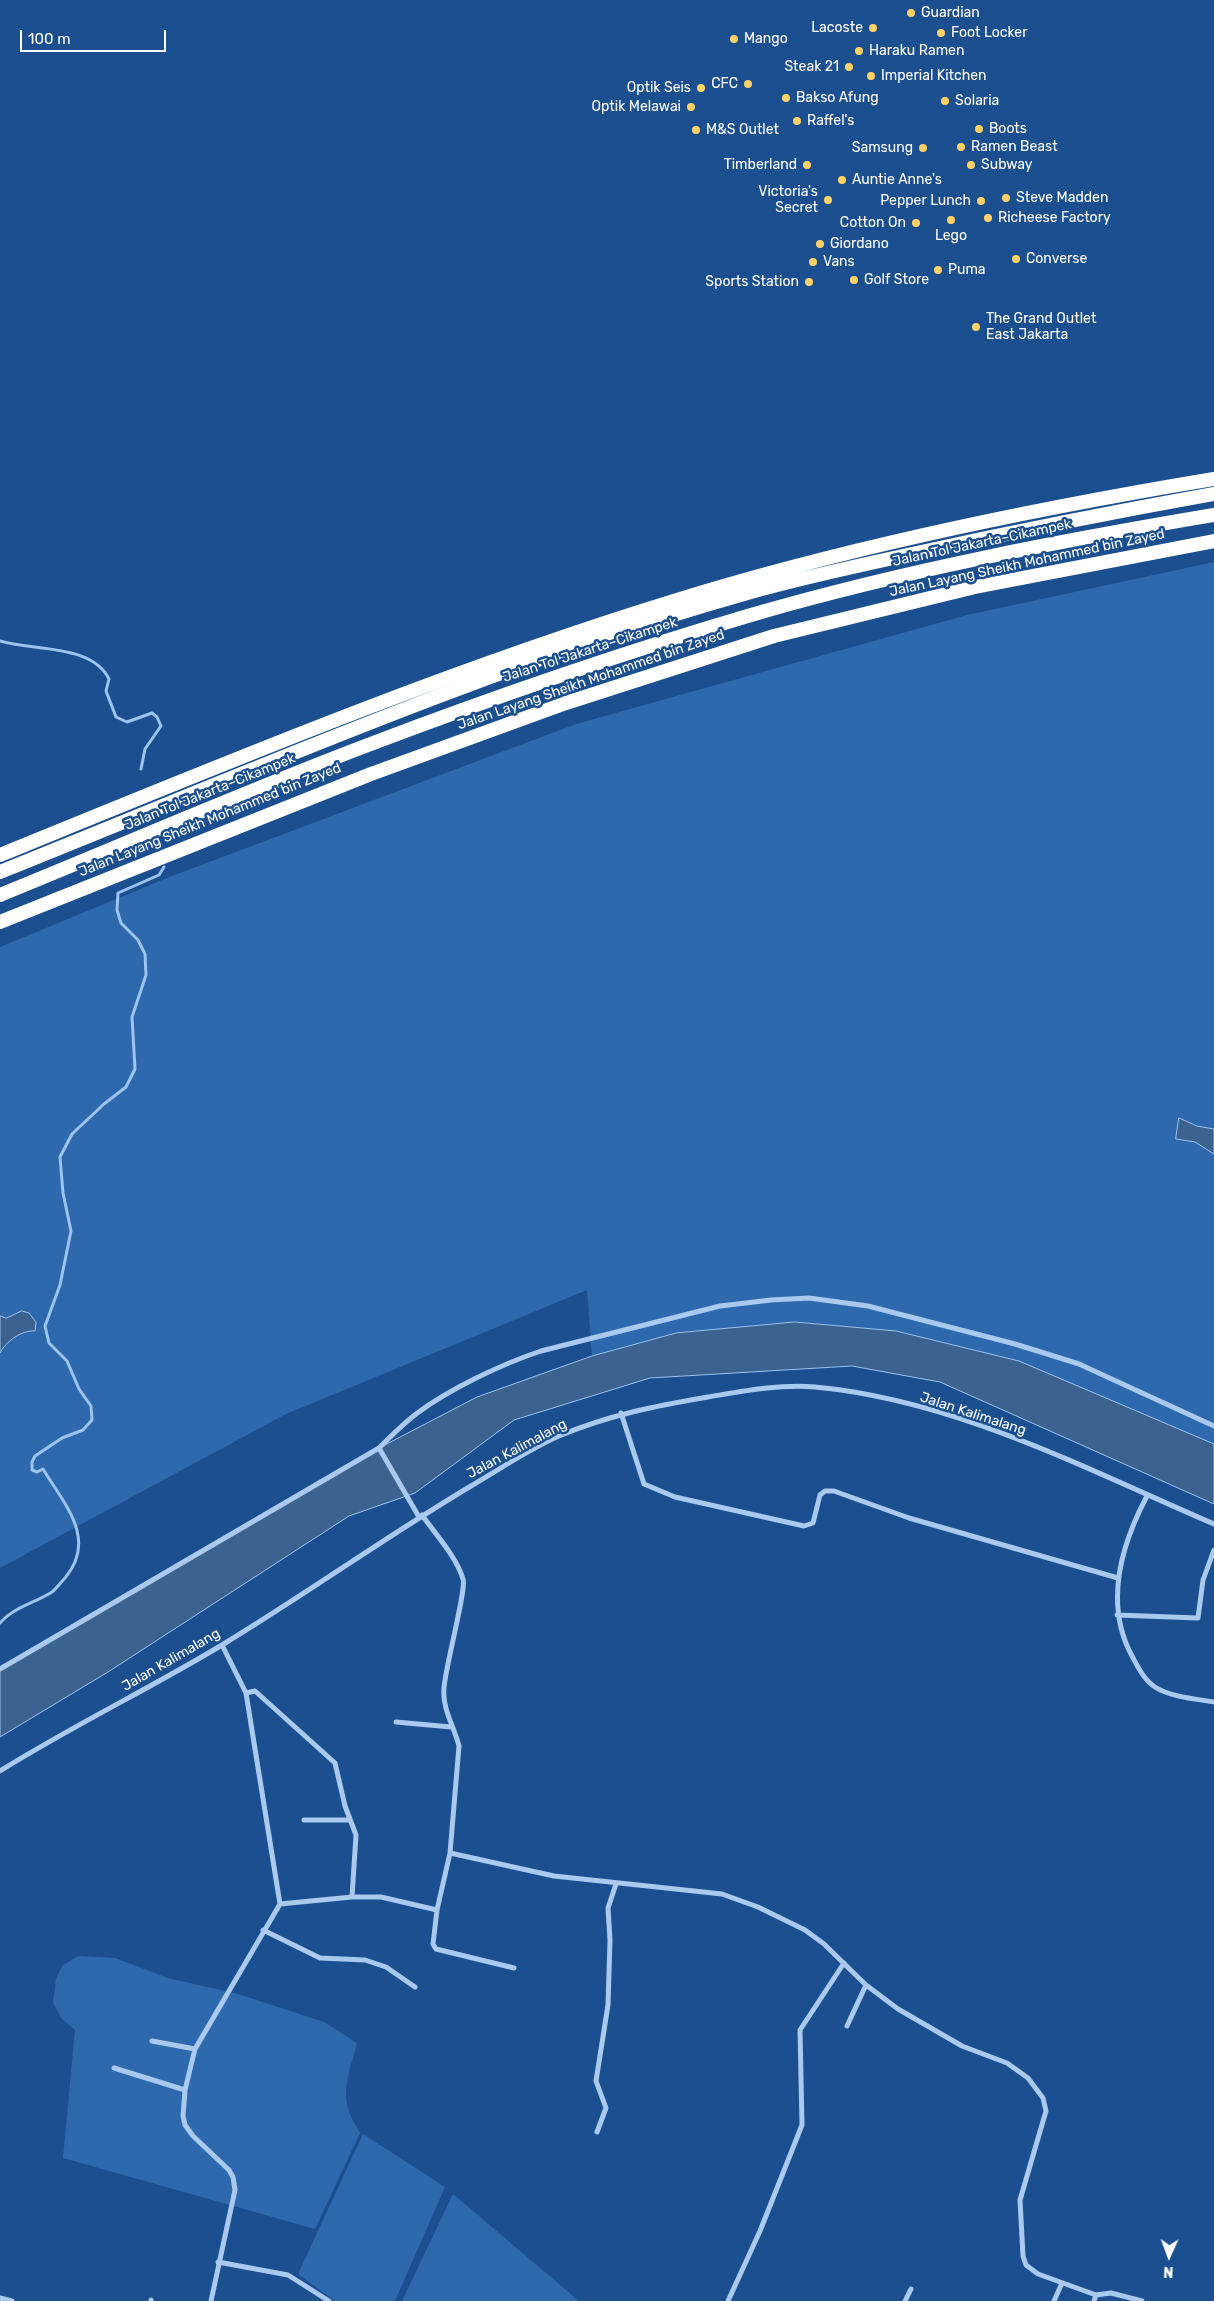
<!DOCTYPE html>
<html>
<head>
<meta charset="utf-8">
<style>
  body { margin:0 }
  #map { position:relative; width:1214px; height:2301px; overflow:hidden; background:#1b4f8f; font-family:Rubik,sans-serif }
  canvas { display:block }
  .north { position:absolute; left:1144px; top:2231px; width:50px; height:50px; -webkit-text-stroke:4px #1b4f8f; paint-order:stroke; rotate:182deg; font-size:14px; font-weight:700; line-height:20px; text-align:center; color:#fff }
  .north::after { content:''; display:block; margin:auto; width:18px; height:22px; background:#fff; clip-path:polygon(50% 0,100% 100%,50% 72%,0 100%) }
  .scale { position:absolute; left:20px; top:30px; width:146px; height:22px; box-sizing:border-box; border:2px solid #fff; border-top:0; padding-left:6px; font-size:15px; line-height:18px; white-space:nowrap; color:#fff; -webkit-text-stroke:4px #1b4f8f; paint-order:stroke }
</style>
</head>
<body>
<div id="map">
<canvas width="1214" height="2301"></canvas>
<div class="north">N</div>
<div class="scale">100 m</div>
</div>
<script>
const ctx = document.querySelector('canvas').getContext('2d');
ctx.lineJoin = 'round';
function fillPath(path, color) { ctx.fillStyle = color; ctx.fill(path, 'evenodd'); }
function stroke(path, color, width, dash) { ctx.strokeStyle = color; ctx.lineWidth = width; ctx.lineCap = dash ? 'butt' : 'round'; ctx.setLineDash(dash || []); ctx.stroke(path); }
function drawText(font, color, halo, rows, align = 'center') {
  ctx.font = font + ' Rubik,sans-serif'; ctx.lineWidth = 5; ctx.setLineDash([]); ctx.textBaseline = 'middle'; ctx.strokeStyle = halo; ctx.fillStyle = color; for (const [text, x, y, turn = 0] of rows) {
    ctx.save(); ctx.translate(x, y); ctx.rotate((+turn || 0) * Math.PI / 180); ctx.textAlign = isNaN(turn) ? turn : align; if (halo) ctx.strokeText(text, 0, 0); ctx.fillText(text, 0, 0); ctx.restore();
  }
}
fillPath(new Path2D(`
  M1214 562V1445L1019 1361 896 1331 795 1322 676 1333 592 1356 587 1290 286 1414 0 1568V947L172 876 576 724 967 615Z
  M78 1956 115 1958 168 1978 238 1994 324 2022 357 2043C352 2064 342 2086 348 2108 350 2117 356 2125 360 2133L315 2229 63 2158 75 2030 62 2019 53 2003 56 1979 62 1966Z
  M363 2134 445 2187 395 2301H335L298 2274Z
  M453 2194 579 2301H402Z`), '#2e69ad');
const water = new Path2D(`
  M1179 1118 1197 1126 1214 1129V1154L1195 1142 1176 1139Z
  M22 1311 29 1313 36 1322 35 1331C22 1330 6 1341 0 1353V1316L6 1318Z
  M795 1322 896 1331 1019 1361 1214 1444V1504L940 1382 852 1366 650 1378 514 1420 415 1493 349 1516 108 1672 0 1737V1670L379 1448 477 1397 592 1356 676 1333Z`);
fillPath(water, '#3c6290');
stroke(water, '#9cc4f0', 1);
stroke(new Path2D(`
  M0 641C33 651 92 644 109 679L106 691 116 717 127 722 152 713 157 717 161 726 145 749 141 769
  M0 1623C14 1607 35 1603 52 1592 57 1588 61 1582 65 1578 98 1539 64 1504 43 1469L37 1472 32 1470V1462L35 1456 62 1438 83 1430 92 1420 91 1406 79 1389 67 1361 49 1343 45 1326 60 1285 71 1231 63 1193 60 1157 72 1134 104 1104 126 1087 135 1069 132 1017 146 975 145 954 138 940 121 923 117 910 118 893 159 875 164 867`), '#9cc4f0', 3);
stroke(new Path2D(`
  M621 1413 644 1484 675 1497 804 1526 813 1523 820 1495 825 1491H834L909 1518 1118 1578
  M379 1448 419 1517
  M1147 1496C1121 1545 1104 1604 1132 1656 1138 1667 1144 1680 1155 1687 1170 1697 1196 1699 1214 1702
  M1117 1615 1198 1618 1203 1580 1214 1550
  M222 1645 246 1693 280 1904
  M0 1669 379 1448C391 1436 403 1424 416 1414 449 1389 502 1364 541 1351L720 1306 771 1300 809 1298 868 1306 1015 1344 1060 1358 1079 1364 1214 1426
  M246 1693 255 1691 335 1763 345 1806 356 1835 352 1897
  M396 1722 451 1727
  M0 1771C72 1726 149 1689 222 1645 306 1594 387 1536 471 1486 500 1469 529 1449 559 1436 609 1415 655 1406 708 1397 744 1391 779 1384 815 1387 956 1400 1086 1469 1214 1524
  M304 1820H350
  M450 1853 554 1876 722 1894 758 1907 805 1930 824 1944 866 1985 898 2009 962 2046 1007 2063 1028 2078 1043 2098 1046 2111 1020 2200 1023 2256 1026 2265 1038 2274 1096 2295 1094 2301
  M437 1910 433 1944 436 1949 514 1968
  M263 1930 320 1958 365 1960 386 1967 415 1987
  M847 2026 866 1985
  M152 2041 195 2049
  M114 2068 185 2090
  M597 2132 606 2108 596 2081 608 2005 610 1940 608 1908 616 1884
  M218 2262 288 2275 329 2301
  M1096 2295 1111 2293 1142 2301
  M0 2298 12 2301
  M151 2301V2300
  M211 2301 235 2190 233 2177 229 2170 193 2136 185 2125 183 2116 185 2090 195 2049 280 1904 352 1897H381L437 1910 450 1853 459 1746C454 1726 442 1709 444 1688 445 1668 467 1588 463 1579 456 1556 436 1535 422 1515
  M728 2301 760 2231 802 2125 800 2030 844 1963
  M905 2301 911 2289
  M1054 2301 1062 2283`), '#a9c9ee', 5);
stroke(new Path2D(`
  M0 855C223 764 446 671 677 600 852 546 1033 509 1214 479
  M0 872C245 774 489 666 744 594 800 578 856 566 912 554 1013 532 1113 512 1214 494
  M0 895C123 845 244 792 368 745 494 697 622 653 751 615 902 571 1059 541 1214 515
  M0 922 371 774 566 703 774 636 975 587 1214 541`), '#fff', 14);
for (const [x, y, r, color] of [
  [911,13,5,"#ffd166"],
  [873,28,5,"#ffd166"],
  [941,33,5,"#ffd166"],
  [734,39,5,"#ffd166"],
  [859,51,5,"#ffd166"],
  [849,67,5,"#ffd166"],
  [871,76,5,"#ffd166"],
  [748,84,5,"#ffd166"],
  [701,88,5,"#ffd166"],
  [786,98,5,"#ffd166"],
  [945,101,5,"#ffd166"],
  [691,107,5,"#ffd166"],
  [797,121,5,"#ffd166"],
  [979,129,5,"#ffd166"],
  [696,130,5,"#ffd166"],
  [961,147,5,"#ffd166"],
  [923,148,5,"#ffd166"],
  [807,165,5,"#ffd166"],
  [971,165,5,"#ffd166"],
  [842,180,5,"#ffd166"],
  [1006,198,5,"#ffd166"],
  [828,200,5,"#ffd166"],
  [981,201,5,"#ffd166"],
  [988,218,5,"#ffd166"],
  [951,220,5,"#ffd166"],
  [916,223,5,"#ffd166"],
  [820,244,5,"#ffd166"],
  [1016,259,5,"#ffd166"],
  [813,262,5,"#ffd166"],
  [938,270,5,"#ffd166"],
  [854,280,5,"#ffd166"],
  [809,282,5,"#ffd166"],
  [976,327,5,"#ffd166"]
]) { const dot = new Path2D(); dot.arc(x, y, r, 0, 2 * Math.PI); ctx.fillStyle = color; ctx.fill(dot); stroke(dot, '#1b4f8f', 2); }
drawText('14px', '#fff', '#1b4f8f', [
  ["Guardian",921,13],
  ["Lacoste",863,28,"right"],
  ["Foot Locker",951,33],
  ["Mango",744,39],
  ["Haraku Ramen",869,51],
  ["Steak 21",839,67,"right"],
  ["Imperial Kitchen",881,76],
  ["CFC",738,84,"right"],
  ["Optik Seis",691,88,"right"],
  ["Bakso Afung",796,98],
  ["Solaria",955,101],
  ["Optik Melawai",681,107,"right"],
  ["Raffel's",807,121],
  ["Boots",989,129],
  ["M&S Outlet",706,130],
  ["Ramen Beast",971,147],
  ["Samsung",913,148,"right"],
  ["Timberland",797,165,"right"],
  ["Subway",981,165],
  ["Auntie Anne's",852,180],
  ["Victoria's",818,192,"right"],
  ["Secret",818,208,"right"],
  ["Steve Madden",1016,198],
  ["Pepper Lunch",971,201,"right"],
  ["Richeese Factory",998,218],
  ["Cotton On",906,223,"right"],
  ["Lego",951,236,"center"],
  ["Giordano",830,244],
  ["Converse",1026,259],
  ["Vans",823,262],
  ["Puma",948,270],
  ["Golf Store",864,280],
  ["Sports Station",799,282,"right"],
  ["The Grand Outlet",986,319],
  ["East Jakarta",986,335]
], 'left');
drawText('14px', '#fff', '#1b4f8f', [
  ["Jalan Tol Jakarta–Cikampek",982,543,-12],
  ["Jalan Layang Sheikh Mohammed bin Zayed",1027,563,-12],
  ["Jalan Tol Jakarta–Cikampek",590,650,-18],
  ["Jalan Layang Sheikh Mohammed bin Zayed",591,680,-19],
  ["Jalan Tol Jakarta–Cikampek",210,792,-22],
  ["Jalan Layang Sheikh Mohammed bin Zayed",210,820,-22],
  ["Jalan Kalimalang",973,1414,18],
  ["Jalan Kalimalang",517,1449,-28],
  ["Jalan Kalimalang",171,1660,-30]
]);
</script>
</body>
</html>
